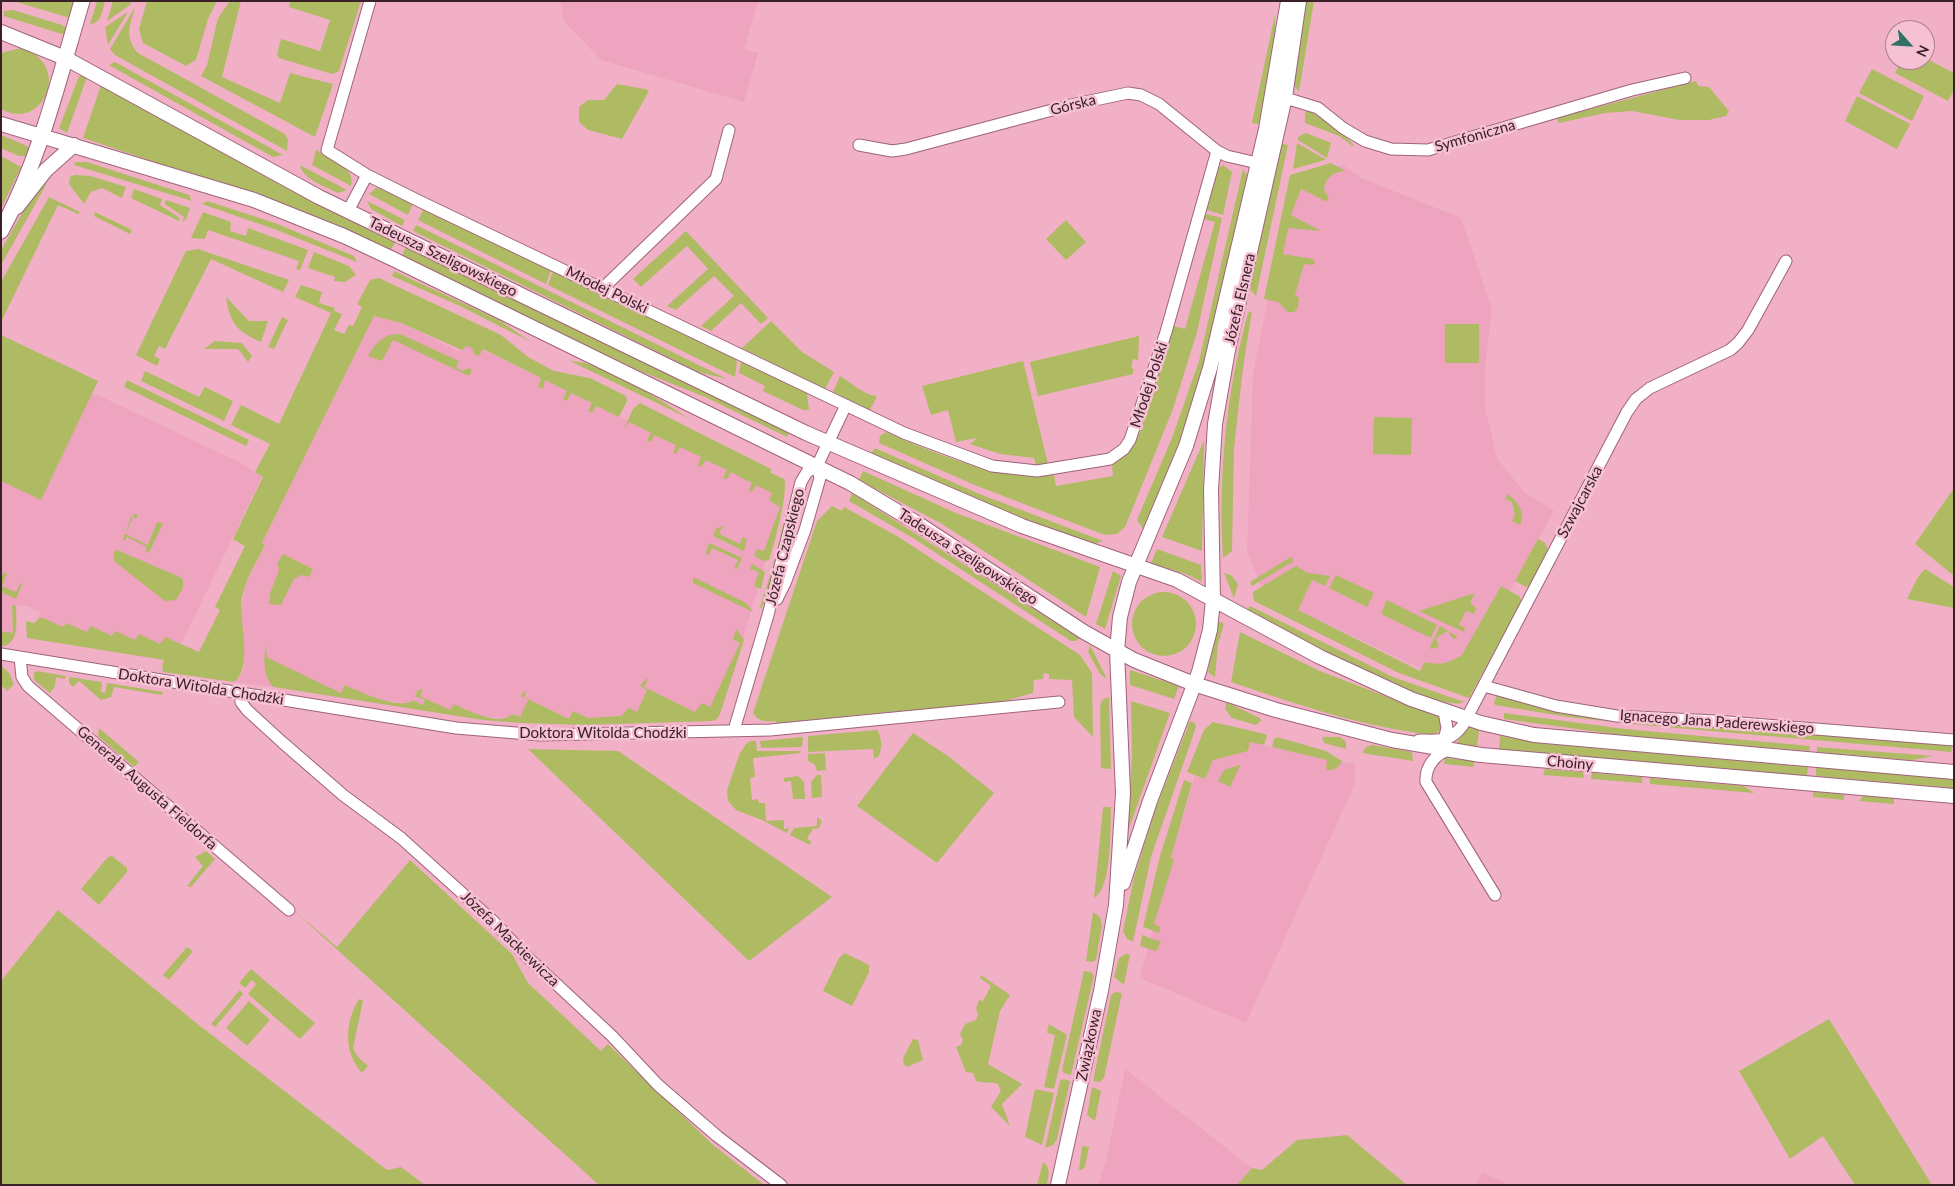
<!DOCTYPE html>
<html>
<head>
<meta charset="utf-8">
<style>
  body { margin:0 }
  #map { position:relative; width:1955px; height:1186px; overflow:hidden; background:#f2b0c7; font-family:Lato,sans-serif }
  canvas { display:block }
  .frame { position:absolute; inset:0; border:2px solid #392029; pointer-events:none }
  .north { position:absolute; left:1885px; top:20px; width:50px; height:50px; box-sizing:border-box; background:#f7c1d4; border:1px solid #ab8190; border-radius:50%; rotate:116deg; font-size:14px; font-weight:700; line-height:20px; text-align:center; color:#392029 }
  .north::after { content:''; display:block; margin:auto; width:18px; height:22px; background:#307263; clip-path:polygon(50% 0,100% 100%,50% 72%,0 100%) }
</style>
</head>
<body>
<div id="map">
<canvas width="1955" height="1186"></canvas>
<div class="frame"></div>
<div class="north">N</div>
</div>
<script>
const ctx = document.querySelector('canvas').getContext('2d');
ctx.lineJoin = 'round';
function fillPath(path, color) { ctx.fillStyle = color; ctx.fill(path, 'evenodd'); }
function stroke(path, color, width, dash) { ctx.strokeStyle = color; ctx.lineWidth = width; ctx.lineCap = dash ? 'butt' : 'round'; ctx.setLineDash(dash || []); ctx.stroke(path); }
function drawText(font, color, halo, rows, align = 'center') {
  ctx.font = font + ' Lato,sans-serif'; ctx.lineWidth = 5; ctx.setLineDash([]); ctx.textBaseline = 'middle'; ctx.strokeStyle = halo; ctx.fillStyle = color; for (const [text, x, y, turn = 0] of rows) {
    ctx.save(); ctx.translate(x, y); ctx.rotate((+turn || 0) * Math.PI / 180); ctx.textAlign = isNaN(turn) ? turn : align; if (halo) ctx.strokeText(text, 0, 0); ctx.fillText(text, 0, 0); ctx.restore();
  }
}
fillPath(new Path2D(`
  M561 1H758L744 49 758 53 744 102 601 60 563 20Z
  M1343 165 1361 178 1461 218 1492 309 1485 368V407L1497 458 1523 491 1554 511 1468 668 1424 670 1264 594 1247 552 1253 375 1291 179Z
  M374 316 401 323 458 351 462 350 466 346 472 348 474 354 482 349 774 493 781 508 742 643 716 718 567 722 480 716 454 704 450 711 419 696 423 689 416 696 425 701 423 705 412 702 407 703 234 682 239 678 244 669 241 612 245 586 265 545 262 543Z
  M1 369 102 397 239 462 262 477 176 655 33 633 40 612 28 606 12 605 13 633 1 631Z
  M1250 742 1327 760 1355 764V784L1246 1023 1140 978 1171 858 1195 776 1205 779 1213 760 1247 751Z
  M1125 1069 1252 1168 1237 1185H1098L1106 1162Z
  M1482 1173 1510 1185H1475Z`), '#eea4bf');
fillPath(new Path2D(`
  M13 1H75L70 18Z
  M97 1H105C102 11 102 23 90 24Z
  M113 1H131L130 5 107 21Z
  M147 1H217L208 19 196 60 186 66 143 43 139 29Z
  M230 1H241L222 77 280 103 290 73 333 84 315 137 201 76 207 65 218 18Z
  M290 1H361L339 71 332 74 279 58 277 54 281 39 320 51 330 20 289 7Z
  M1305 1H1314L1299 92 1293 84Z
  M135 7C130 25 124 37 138 53L285 134 288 139 287 151 115 55 110 49Z
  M13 10 62 25 67 29 65 35 4 16V11Z
  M128 12 108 45 105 27Z
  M1275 14V54L1263 125 1252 123Z
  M21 48C74 64 43 133 1 109V53Z
  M1925 58 1954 73V90L1948 101 1895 73 1902 60H1925Z
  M115 62 283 155 273 157 109 65Z
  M1872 69 1924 96 1912 121 1859 93Z
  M82 75 87 77 67 133 59 128 79 76Z
  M1696 81 1698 86 1709 87 1729 111 1726 116 1709 120H1680L1632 111 1605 113 1559 123 1557 118Z
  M617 84 645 89 649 91 622 139 588 130 579 122V107L588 100H604Z
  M101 85 288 189 396 241 391 250 281 204 83 138Z
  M1857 96 1910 124 1897 149 1845 121Z
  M1307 110C1317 114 1353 139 1354 147L1339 136 1305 123V115Z
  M1306 133 1331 143 1327 158 1298 140V137Z
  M1 135 27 146 29 149 26 156H19L1 148Z
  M1279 143 1288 145 1256 296 1248 287Z
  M1297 143 1325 159V160L1293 169Z
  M316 150C329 158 357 168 351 186L312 165Z
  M1 156 21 167 1 209Z
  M75 162H87L189 195 192 201 74 165Z
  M1331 163 1345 171C1333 172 1326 177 1324 189L1329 200 1325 201 1301 189 1291 215 1321 231 1288 228 1283 254 1313 259 1315 262 1313 265 1304 264 1295 295 1299 298 1298 308 1294 312H1288L1278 302 1264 299 1290 175Z
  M300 165 347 190 338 193C325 186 303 180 300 165Z
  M1223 165 1232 172 1223 215 1207 210 1218 168Z
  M1243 169 1248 177 1223 305 1184 432 1143 529 1137 520 1172 438 1199 361Z
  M75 175 91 176 126 187 122 198 102 188 91 192 84 204 69 184 70 177Z
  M46 178V185L1 265V250L35 191Z
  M376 188 383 189 413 204 408 215 369 194Z
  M134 189 162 199 160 205 180 218 179 221 131 198Z
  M49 197 80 212 78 214 58 205 1 322V282Z
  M166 200 190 208 186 219 182 222 184 217 165 204Z
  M207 201 275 223 354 256 357 262 274 229 202 204Z
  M367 201 405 220 402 226 371 209Z
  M424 208 551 270 546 284 418 220Z
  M95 212 132 230 130 234 94 216Z
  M203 212 231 222 230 231 246 236 248 228 308 250 300 270 296 269 299 261 208 230 205 239 191 238Z
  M1206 214 1222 218 1197 332 1173 409 1125 527 1117 534 1105 535 977 486 879 443 880 436 886 432C939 455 995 479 1054 475L1056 486 1113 476 1112 466 1129 450 1140 432 1174 326 1185 329 1215 222 1204 219Z
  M1066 220 1086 242 1066 260 1046 239Z
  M416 225 727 379 698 372 413 231Z
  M686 231 768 318 761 324 741 303 711 331 701 326 734 296 714 276 676 310 667 306 708 269 687 246 641 287 633 279Z
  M406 246 789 433 787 437 705 397 640 371 402 256Z
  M198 249 289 280 283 292 211 259 165 349 159 346 154 356 160 359 157 366 136 355 186 251Z
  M314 252 349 266 356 275 345 282 334 281 335 277 308 268Z
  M394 271 499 320 531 342 460 306 392 276Z
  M553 271 735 358 737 362 735 377 548 285Z
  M379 278 501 335 528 357 554 371 590 378 626 396 627 401 619 417 596 406 592 413 588 411 592 403 571 393 567 401 563 399 567 391 545 380 543 389 538 386 541 378 483 349 479 356 474 354 472 348 466 346 462 350 401 323 374 316 262 543 265 545C257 561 246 579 242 597 238 620 254 668 234 682L163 672 162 666 164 660 27 638 26 621 34 623 41 617 63 627 66 623 87 632 91 626 112 636 115 631 135 640 139 634 160 644 165 637 199 652 220 610 215 607 245 546 233 539 263 477 255 472 270 444 231 425 241 405 279 424 331 313 295 297 301 285 322 292 319 303 335 308 334 311 342 314 334 330 344 334 349 325 353 326 362 307 357 304 370 280Z
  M226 297 249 321H268L261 342C236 331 230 323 226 297Z
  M1252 311 1243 368 1234 448 1232 551 1223 558C1218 476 1226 393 1248 313Z
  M282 317 288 320 274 349 268 347Z
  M771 321 802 352 834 372 825 389 742 348Z
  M1445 324H1479V363H1445Z
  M400 334 459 361 456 368 462 371 469 368 472 370 469 376 393 340 382 361 368 356C375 343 384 333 400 334Z
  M1 335 98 381 41 500 1 481Z
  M1139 336 1138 360 1133 359 1131 367 1133 368V374L1038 396 1030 362Z
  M215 341 242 343 252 356 248 362 238 349H204Z
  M570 361C603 361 661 401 690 419Z
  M741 361 807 393 809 410H803L763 391 765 386 739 373Z
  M1023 361 1048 464 1036 465 1034 458 1000 454 970 444 977 438 956 442 948 410 931 415 922 386Z
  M145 371 199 397 205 387 233 401 224 421 141 381Z
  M840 376C852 383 863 395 877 396L870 410 833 392Z
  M127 380 249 440 246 446 124 387Z
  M640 403 767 467 771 469V473L784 479C789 490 774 546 769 560L764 561 754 556 757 549 764 551 780 507 769 500 772 493 756 485 752 492 749 490 752 483 731 472 727 479 723 478 727 470 706 460 701 467 698 465 701 457 680 447 676 454 673 453 676 445 654 435 651 442 647 441 651 433 629 422 624 429 633 409Z
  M1374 417 1412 418 1411 455 1373 454Z
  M1204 440 1202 551 1162 537Z
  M875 448 982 495 1103 541 1094 544 1007 512 871 453Z
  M863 471 956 513 1100 567 1086 617 942 524 859 480Z
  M1954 488V576L1915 544Z
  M852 493 1079 638 1076 641H1071L913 538 849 501Z
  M1508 494C1518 503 1526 512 1520 525L1512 521 1515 515 1512 502 1505 499Z
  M832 506 842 511 844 507 897 536 1080 655 1092 673 1093 737 1074 717 1072 680 1049 679V674L1044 673 1043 679 1034 680 1033 693 998 703 866 714 777 724 776 721C767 722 758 722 753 713L817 521Z
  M787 509 789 512C784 532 773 598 759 610L773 566Z
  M135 514H138L136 519 133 517 125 534 148 545 157 522 163 523 149 553 145 551 147 547 127 537 124 541 123 539 131 517Z
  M723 526 719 534 740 544 743 537 747 539 744 551 713 536 717 528Z
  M1538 539 1545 543 1549 552 1531 585 1526 587 1515 581Z
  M709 543 742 558 737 569 734 568 738 560 712 548 708 556 706 552Z
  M1157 549 1201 565 1202 582 1186 574 1151 563Z
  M117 550 180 577 183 580V588L176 600 165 601 161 598 114 561V552Z
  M283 554 313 569 309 577 301 575 294 579 281 605 269 604 270 594 279 570 277 564Z
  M1291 557 1294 561 1252 586 1250 582Z
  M752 564 765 572 761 589 754 586 759 572 750 569Z
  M1296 566 1308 573 1330 576 1325 586 1312 580 1298 610 1420 671 1425 662C1440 666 1449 663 1462 655L1501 586 1519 596 1522 601 1469 698 1399 673 1254 601 1253 592Z
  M1925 569 1954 587V608L1907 599 1918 577Z
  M1113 571 1121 576 1105 629 1096 624Z
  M4 572 7 574 2 586 16 592 21 582 22 584 16 599 1 592V578Z
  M1224 573 1231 575 1238 584 1234 598Z
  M1336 575 1374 593 1367 607 1329 588Z
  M693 577 746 603 753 612 693 583Z
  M1132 624a32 32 0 1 1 64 0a32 32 0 1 1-64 0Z
  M1475 593 1470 603 1476 608 1474 614 1466 611 1459 625 1465 628 1464 632 1419 611Z
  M1387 600 1437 625 1431 638 1381 614Z
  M12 605 16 606C16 619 20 640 5 646L1 645V631L13 633Z
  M1250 606 1393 677 1464 702C1438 716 1278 627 1247 610Z
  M1221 622 1224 624 1218 644 1215 677 1208 672 1218 623Z
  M1440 626 1458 637 1453 639 1448 631 1436 638 1439 647 1429 649Z
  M736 629 744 640 720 714 717 719 712 721 583 725 521 723 483 720 274 687C264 681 262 655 267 645L266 653 268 658 341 693 345 685C358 691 401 711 413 700L423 705 425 700 415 696 418 690 423 689 420 696 450 710 454 704C467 710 500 727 512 714L520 717 528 700 521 696 524 691 526 693 524 697 569 719 573 711 588 718 621 716 629 708 637 712 647 690 640 686 646 679H648L644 687 695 712 702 703 710 707 740 643 733 639Z
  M1240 632 1320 671 1439 717 1442 729 1434 735C1365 728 1296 704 1231 682Z
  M1090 645 1107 679 1100 674 1088 652Z
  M1 665 9 673 14 684 7 691 1 685Z
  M1130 670 1179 686 1174 699 1130 685Z
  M37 671 66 676 65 679 56 677 55 686 50 693 34 680V673Z
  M69 677 102 682 101 692 105 693 107 683 163 692 162 695 114 687 111 697 101 700 79 681 73 687 69 683Z
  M1497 695 1566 714 1593 717 1952 746 1951 752 1643 725 1568 717 1495 705 1494 702Z
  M1109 697 1111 769 1101 768 1100 707 1102 700Z
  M1131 701 1170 713 1127 834 1132 755Z
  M1226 702 1260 718 1261 721 1256 725 1232 718 1225 709Z
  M1504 713 1625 729 1810 746 1809 751 1628 736 1504 719Z
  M1190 721 1195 723 1196 727 1151 857 1133 942 1127 939 1123 931 1134 878 1155 810Z
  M1213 722 1265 734 1267 736 1264 745 1250 742 1248 751 1213 760 1205 779 1187 772 1204 730Z
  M1468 727 1479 730 1477 746 1456 744Z
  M99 728 139 762 134 767 98 736Z
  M877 730C882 736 882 749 879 756L874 759 873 749 808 752V736Z
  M913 733 948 756 994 793 937 863 857 806Z
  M1500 736 1546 744 1808 767 1807 776 1499 749Z
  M803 737 802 747 761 748 760 741Z
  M1277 737 1326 751 1342 761C1339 767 1333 772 1326 769L1327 760 1272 747 1274 739Z
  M1322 737H1340L1346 742V749L1324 743Z
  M751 741H756L757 751H800L801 753 753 758 755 777 750 778 752 800 758 799 759 803H765L766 821 784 820V829L789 828 787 833 762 820 736 810 728 801 727 790 740 753 746 744Z
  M1372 745 1412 752 1413 761 1362 753 1366 747Z
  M1817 747 1934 756 1912 760 1817 752Z
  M528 749 618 751 832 897 749 961Z
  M825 753 826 770 817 771 815 765 808 761V754Z
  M1445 758 1474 761V767L1444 764Z
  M1239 765 1240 766 1230 787 1218 781 1224 770Z
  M1816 767 1954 779V788L1816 776Z
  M1545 769 1583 772 1584 778 1543 775Z
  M1592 773 1642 777V783L1591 779Z
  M817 775H821L822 797 812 798 811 782Z
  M798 776 804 782 805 799H793L791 781 784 782V778Z
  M1650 778 1744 786 1754 793 1650 784Z
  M1184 780 1192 783 1171 858 1174 860 1154 924 1160 927 1159 933 1143 927 1160 856Z
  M1813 792 1841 794 1844 795V800L1813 797Z
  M1864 795 1894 798V804L1859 801Z
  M1103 807H1111C1110 826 1113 887 1094 898Z
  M817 817 822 821 819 828 813 829 807 839 811 841 810 845 790 835 794 828 817 826Z
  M206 851 215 859 191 887 187 886 203 866 195 857Z
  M112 856 127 868V872L99 905 81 889 108 857Z
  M410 860 512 954 528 983 601 1051 608 1044 712 1144 764 1185H599L292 909 337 947Z
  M58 910 200 1026 387 1170 401 1167 425 1185H1V981Z
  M1093 912 1100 917 1102 925 1096 960 1093 962 1086 961Z
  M1142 935 1161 942 1156 951 1140 946Z
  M187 947 193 951 169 980 163 975Z
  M845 953 869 965V972L852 1006 823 991 839 958Z
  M1126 954H1130L1124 985 1114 977 1119 958Z
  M251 969 315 1023 300 1039 248 994 256 984 252 980 245 988 239 983Z
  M1084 971 1091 972 1094 976 1071 1075 1064 1073 1062 1070Z
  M981 975 1010 995 1000 1011 988 1064 1022 1084 1002 1104 1010 1126 991 1107 1001 1091 998 1084C990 1081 984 1084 976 1081L973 1073 966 1072 956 1047 961 1045 963 1040 960 1034 965 1024 976 1020 978 1015 976 1008 979 1000 983 1001 991 986 980 978Z
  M240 990 243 994 215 1027 211 1024Z
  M1115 992 1122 993 1104 1078 1100 1082 1093 1081 1111 995Z
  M359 999 363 1001 353 1048 357 1056 368 1066 362 1073C343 1052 345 1022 359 999Z
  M249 1001 270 1020 247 1046 226 1028Z
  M1829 1019 1932 1185H1855L1823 1136 1790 1159 1739 1071Z
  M1049 1024 1067 1035 1054 1089 1044 1087 1055 1035 1047 1033Z
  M913 1039 918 1040 923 1060 907 1067 904 1064 903 1058Z
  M1063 1079 1070 1081 1057 1139 1053 1145 1045 1148 1060 1081Z
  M1092 1087 1101 1091 1095 1121 1087 1115Z
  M1035 1089 1054 1093 1042 1145 1025 1137Z
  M1347 1135 1407 1185H1237L1252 1168 1262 1170 1297 1140Z
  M1082 1146 1089 1147 1085 1167 1082 1170H1079Z
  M1043 1162C1052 1169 1048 1176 1047 1185H1037Z`), '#aebb63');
const minor = new Path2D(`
  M370 1 327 150 367 175 419 201 904 433 992 466 1037 471 1110 459 1124 449 1130 440 1166 332 1217 151
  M1279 96 1318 108 1343 128 1365 141 1391 149 1428 150 1632 90 1685 78
  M859 145 892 151 906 149 1071 105 1128 93 1141 95 1159 104 1217 151 1227 156 1266 165
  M348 211 367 175
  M603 288 716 179 729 130
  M817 466 846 405
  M777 599 785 583 805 530 820 478 817 466
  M1 654 456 728 540 735 770 730 1059 702
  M20 657 22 677 28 686 289 910
  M1484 686 1556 706 1617 716 1715 721 1954 740
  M241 694V702L247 710 282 742 343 795 401 838 493 921 522 952 612 1036 658 1085 717 1136 781 1185
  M734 730 768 615 801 482 807 472 817 466
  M1419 740C1440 740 1450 743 1463 725L1627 412 1636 399 1650 388 1730 350 1738 343 1748 330 1786 261
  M1444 740 1447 728 1444 712
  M1449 750C1435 754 1425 767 1426 782L1495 895`);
const tertiary = new Path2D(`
  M1 32 65 58 319 197 806 433 1022 526 1177 580 1320 657 1411 699 1481 723 1534 735 1954 772
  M1 124 254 200 344 236 393 259 850 483 920 525 1084 632 1134 660 1194 684 1276 710 1392 740 1481 755 1954 796
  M17 207 46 170 74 145
  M1123 883 1150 801 1199 672 1210 630 1213 600 1211 490 1215 424 1228 350 1285 97 1299 1
  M1058 1185 1101 991 1116 905 1123 793 1117 651 1120 617 1129 582 1186 446 1210 368 1266 129 1288 1`);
const secondary = new Path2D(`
  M1 231C40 160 59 78 82 1`);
stroke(minor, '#9e6379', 13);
stroke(tertiary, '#9e6379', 16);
stroke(secondary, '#9e6379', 17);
stroke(minor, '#fff', 11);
stroke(tertiary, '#fff', 14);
stroke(secondary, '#fff', 15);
drawText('15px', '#392029', '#f7c1d4', [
  ["Górska",1073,105,-14],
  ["Symfoniczna",1475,136,-16],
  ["Tadeusza Szeligowskiego",443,257,26],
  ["Młodej Polski",607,290,26],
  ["Józefa Elsnera",1240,299,-77],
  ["Młodej Polski",1149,385,-72],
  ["Szwajcarska",1580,502,-62],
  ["Józefa Czapskiego",785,547,-76],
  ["Tadeusza Szeligowskiego",968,557,33],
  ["Doktora Witolda Chodźki",201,687,9],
  ["Ignacego Jana Paderewskiego",1717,722,4],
  ["Doktora Witolda Chodźki",603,733],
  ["Choiny",1570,763,5],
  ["Generała Augusta Fieldorfa",147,788,41],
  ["Józefa Mackiewicza",510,939,44],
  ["Związkowa",1089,1045,-78]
]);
</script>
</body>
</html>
